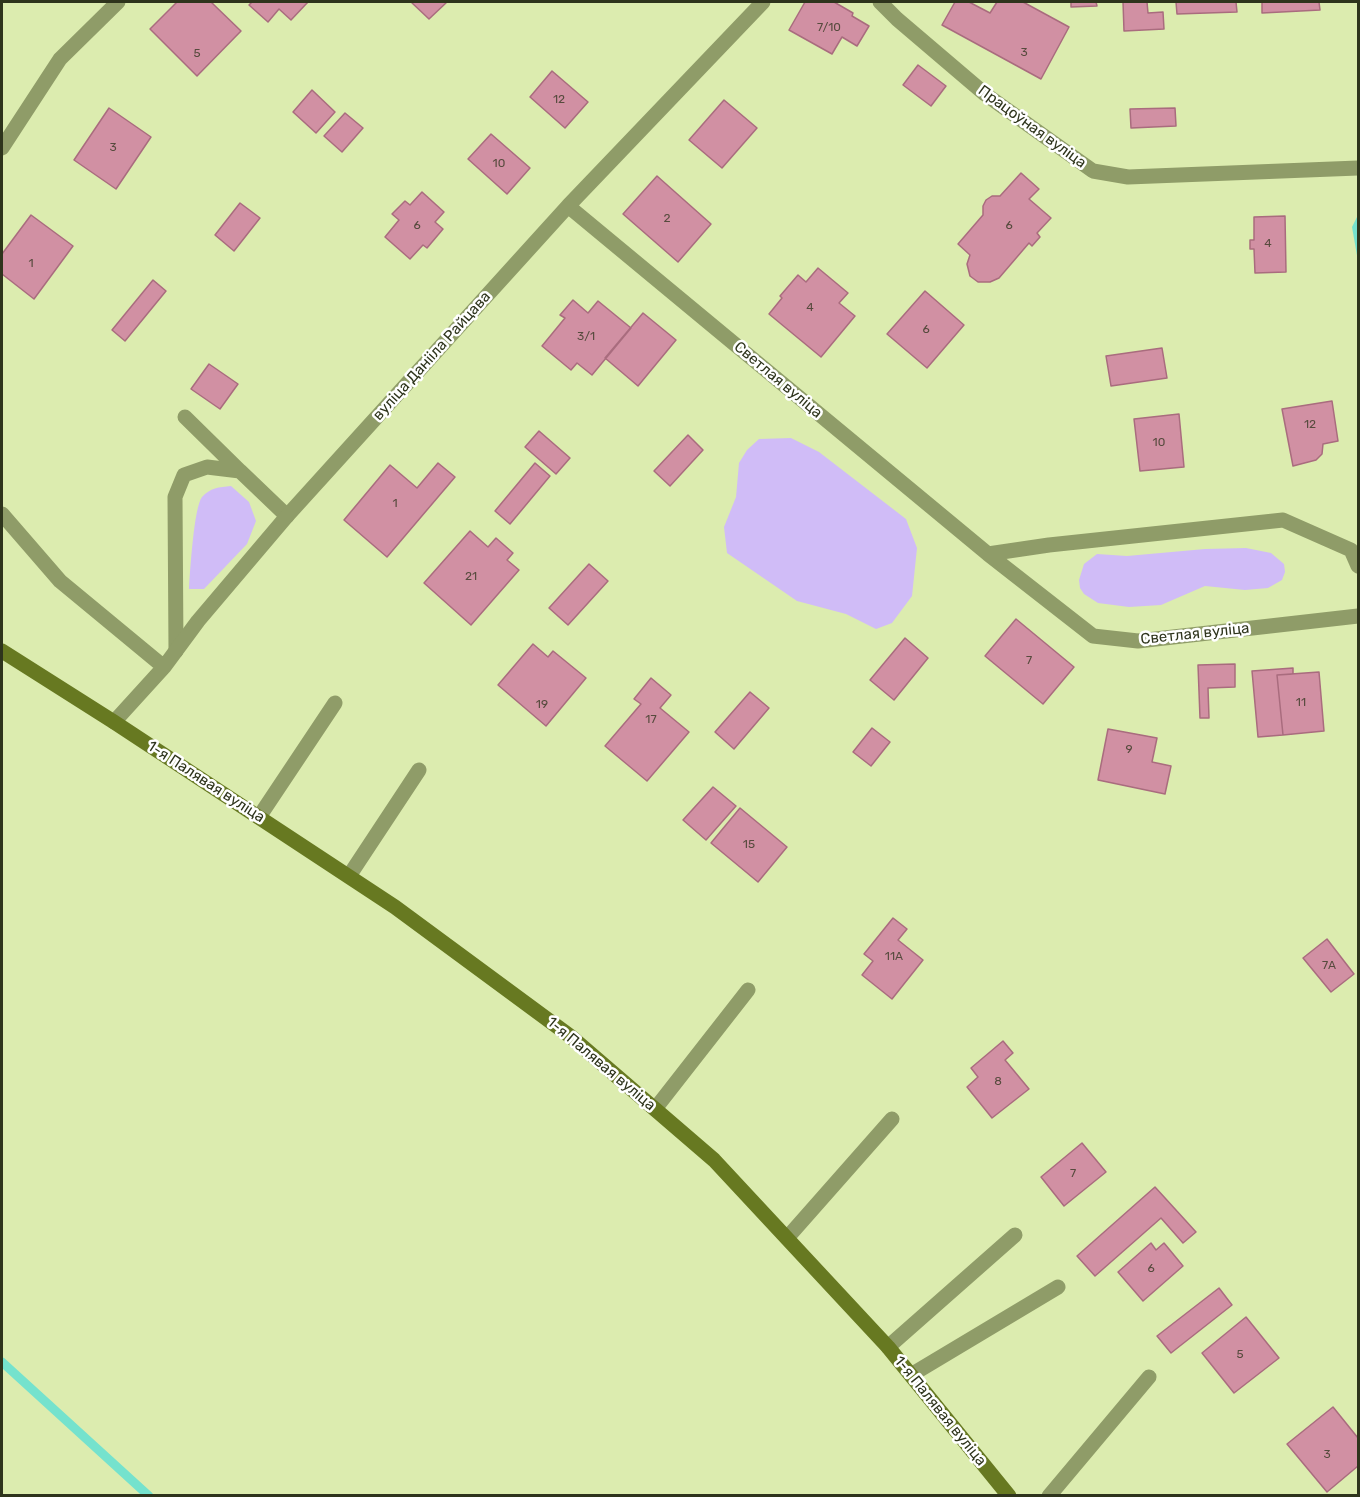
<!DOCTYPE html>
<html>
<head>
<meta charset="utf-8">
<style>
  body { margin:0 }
  #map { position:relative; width:1360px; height:1497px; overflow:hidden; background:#dcecaf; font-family:Rubik,sans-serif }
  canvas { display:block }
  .frame { position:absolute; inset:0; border:3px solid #2e341c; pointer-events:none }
</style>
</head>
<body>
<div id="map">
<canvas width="1360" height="1497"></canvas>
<div class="frame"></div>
</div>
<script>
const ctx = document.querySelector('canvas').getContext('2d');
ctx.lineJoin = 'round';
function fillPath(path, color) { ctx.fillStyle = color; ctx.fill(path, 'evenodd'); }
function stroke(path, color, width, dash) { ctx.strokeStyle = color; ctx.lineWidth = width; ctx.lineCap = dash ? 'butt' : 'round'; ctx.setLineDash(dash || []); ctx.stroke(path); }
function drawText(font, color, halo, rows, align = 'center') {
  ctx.font = font + ' Rubik,sans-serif'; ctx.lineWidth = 5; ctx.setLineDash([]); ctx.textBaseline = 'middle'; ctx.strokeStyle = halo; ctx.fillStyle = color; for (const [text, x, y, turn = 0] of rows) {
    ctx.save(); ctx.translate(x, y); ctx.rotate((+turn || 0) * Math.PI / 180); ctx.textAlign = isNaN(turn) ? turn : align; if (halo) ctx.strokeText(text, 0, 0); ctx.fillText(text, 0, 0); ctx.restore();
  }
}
fillPath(new Path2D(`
  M791 438 819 452 906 519 917 548 912 596 892 623 876 629 846 614 797 601 727 553 724 527 736 497 739 463 747 450 759 439Z
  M231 486 249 502 256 521 247 544 204 589H189C190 572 194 507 202 497 210 488 219 487 231 486Z
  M1246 548 1271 553 1284 564 1285 572 1282 580 1268 588 1245 590 1205 586 1161 605 1129 607 1098 603 1084 594 1080 588 1079 580 1084 564 1097 554 1127 556 1205 549Z`), '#d0bcf7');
fillPath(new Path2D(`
  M1358 215V261L1352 227Z`), '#75e2cd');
stroke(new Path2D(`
  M2 1362 149 1496`), '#75e2cd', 9);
const building = new Path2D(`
  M177 2H211L241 31 197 76 150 29Z
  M252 2H308L291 20 279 9 268 22 249 5Z
  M411 2H447L429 19Z
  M805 2H834L853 13 852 16 869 26 857 46 842 37 832 54 789 30Z
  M955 2H969L990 13 997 2H1023L1069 27 1041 79 942 25Z
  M1071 2H1096L1097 6 1071 7Z
  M1123 2H1147L1148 13 1163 12 1164 29 1124 31Z
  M1176 2H1236L1237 12 1177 14Z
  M1262 2H1319L1320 10 1262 13Z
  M918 65 946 86 931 106 903 85Z
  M552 71 588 102 565 128 530 97Z
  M312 90 335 112 316 133 293 112Z
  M724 100 757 128 722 168 689 140Z
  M109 108 151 137 116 189 74 160Z
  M1175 108 1176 126 1131 128 1130 109Z
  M345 113 363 128 342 152 324 136Z
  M491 134 530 168 507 194 468 159Z
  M1021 173 1039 189 1029 199 1051 218 1037 233 1040 237 1032 246 1029 243 999 278 990 282H978L970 276 967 264 970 255 958 244 983 215V206L986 200 992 196H1000Z
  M657 176 711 224 678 262 623 214Z
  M422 192 444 212 435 222 443 229 427 248 423 245 410 259 385 237 399 220 392 214 405 201 410 205Z
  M240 203 260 218 234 251 215 235Z
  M31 215 73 246 34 299 2 274V254Z
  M1285 216 1286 272 1255 273 1254 249H1250V240H1254V217Z
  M818 268 848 293 839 303 855 316 821 357 769 314 782 298 780 296 798 275 806 282Z
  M153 280 166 291 125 341 112 330Z
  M925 291 964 325 927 368 887 334Z
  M573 300 588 313 598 301 631 328 592 375 577 363 571 370 542 346 565 318 560 315Z
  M643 313 676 340 638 386 605 358Z
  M1162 348 1167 378 1111 386 1106 356Z
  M209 364 238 384 220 409 191 389Z
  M1332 401 1338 441 1323 444 1322 454 1316 460 1293 466 1282 409Z
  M1179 414 1184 467 1140 471 1134 419Z
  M539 431 570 458 556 474 525 447Z
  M688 435 703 450 670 486 654 471Z
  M438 463 455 477 387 557 344 520 390 465 417 488Z
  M535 463 550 476 510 524 495 511Z
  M470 531 488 547 496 538 513 553 507 560 519 570 471 625 424 583Z
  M589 564 608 581 568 625 549 608Z
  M1016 619 1074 667 1043 704 985 656Z
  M905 638 928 658 894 700 870 680Z
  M533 644 548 657 553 651 586 678 546 726 498 685Z
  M1235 664V687L1208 688 1209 718H1200L1198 665Z
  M1293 668V674L1277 675 1283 735 1258 737 1252 671Z
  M1319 672 1324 731 1283 735 1277 675Z
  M651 678 671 695 660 708 689 732 647 781 605 746 641 704 634 699Z
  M750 692 769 708 734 749 715 732Z
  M872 728 890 742 871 766 853 752Z
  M1108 729 1157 738 1152 762 1171 766 1165 794 1098 780Z
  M713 787 736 806 706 840 683 820Z
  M740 808 787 847 758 882 711 843Z
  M893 918 907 929 898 940 923 960 892 999 862 975 873 961 864 954Z
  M1327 939 1354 974 1331 992 1303 958Z
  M1003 1041 1013 1053 1005 1060 1029 1089 992 1118 967 1087 978 1077 971 1068Z
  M1082 1143 1106 1172 1064 1206 1041 1177Z
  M1155 1187 1196 1232 1183 1243 1161 1218 1095 1276 1077 1256Z
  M1151 1243 1156 1250 1164 1243 1183 1266 1143 1301 1118 1272Z
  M1219 1288 1232 1305 1171 1353 1157 1336Z
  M1246 1317 1279 1358 1234 1393 1202 1353Z
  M1333 1407 1358 1438V1466L1327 1492 1287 1444Z`);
fillPath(building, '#d190a3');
stroke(building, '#a96c7e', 1.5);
stroke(new Path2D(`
  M185 417 240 471
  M176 651 175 497 184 475 207 467 240 471 287 516
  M259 817 335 703
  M349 876 419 770
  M655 1109 748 990
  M787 1238 892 1119
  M888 1347 1015 1235
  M911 1375 1058 1287
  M1049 1496 1149 1377`), '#8f9c68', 15);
stroke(new Path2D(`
  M880 2 897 19 985 94 1093 171 1128 177 1358 168
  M2 148 60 59 118 2
  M568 206 988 554 1049 545 1283 520 1351 550 1358 566
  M2 514 60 581 164 667
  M988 554 1093 636 1138 641 1358 616
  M114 722 164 667 198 621 287 516 568 206 763 2`), '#8f9c68', 15);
stroke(new Path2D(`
  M2 651 114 722 395 907 570 1036 714 1160 888 1347 1009 1496`), '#677921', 15);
drawText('12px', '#574b3e', null, [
  ["7/10",829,28],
  ["3",1024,53],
  ["5",197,54],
  ["12",559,100],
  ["3",113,148],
  ["10",499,164],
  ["2",667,219],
  ["6",417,226],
  ["6",1009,226],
  ["4",1268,244],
  ["1",31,264],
  ["4",810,308],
  ["6",926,330],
  ["3/1",586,337],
  ["12",1310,425],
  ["10",1159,443],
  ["1",395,504],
  ["21",471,577],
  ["7",1029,661],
  ["11",1301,703],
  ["19",542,705],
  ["17",651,720],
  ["9",1129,750],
  ["15",749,845],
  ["11А",894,957],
  ["7А",1329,966],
  ["8",998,1082],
  ["7",1073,1174],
  ["6",1151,1269],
  ["5",1240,1355],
  ["3",1327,1455]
]);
drawText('15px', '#2e341c', '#fff', [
  ["Працоўная вуліца",1032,127,36],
  ["вуліца Данііла Райцава",432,356,-48],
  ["Светлая вуліца",778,380,40],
  ["Светлая вуліца",1195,634,-6],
  ["1-я Палявая вуліца",206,782,33],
  ["1-я Палявая вуліца",601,1064,40],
  ["1-я Палявая вуліца",940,1411,51]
]);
</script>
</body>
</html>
